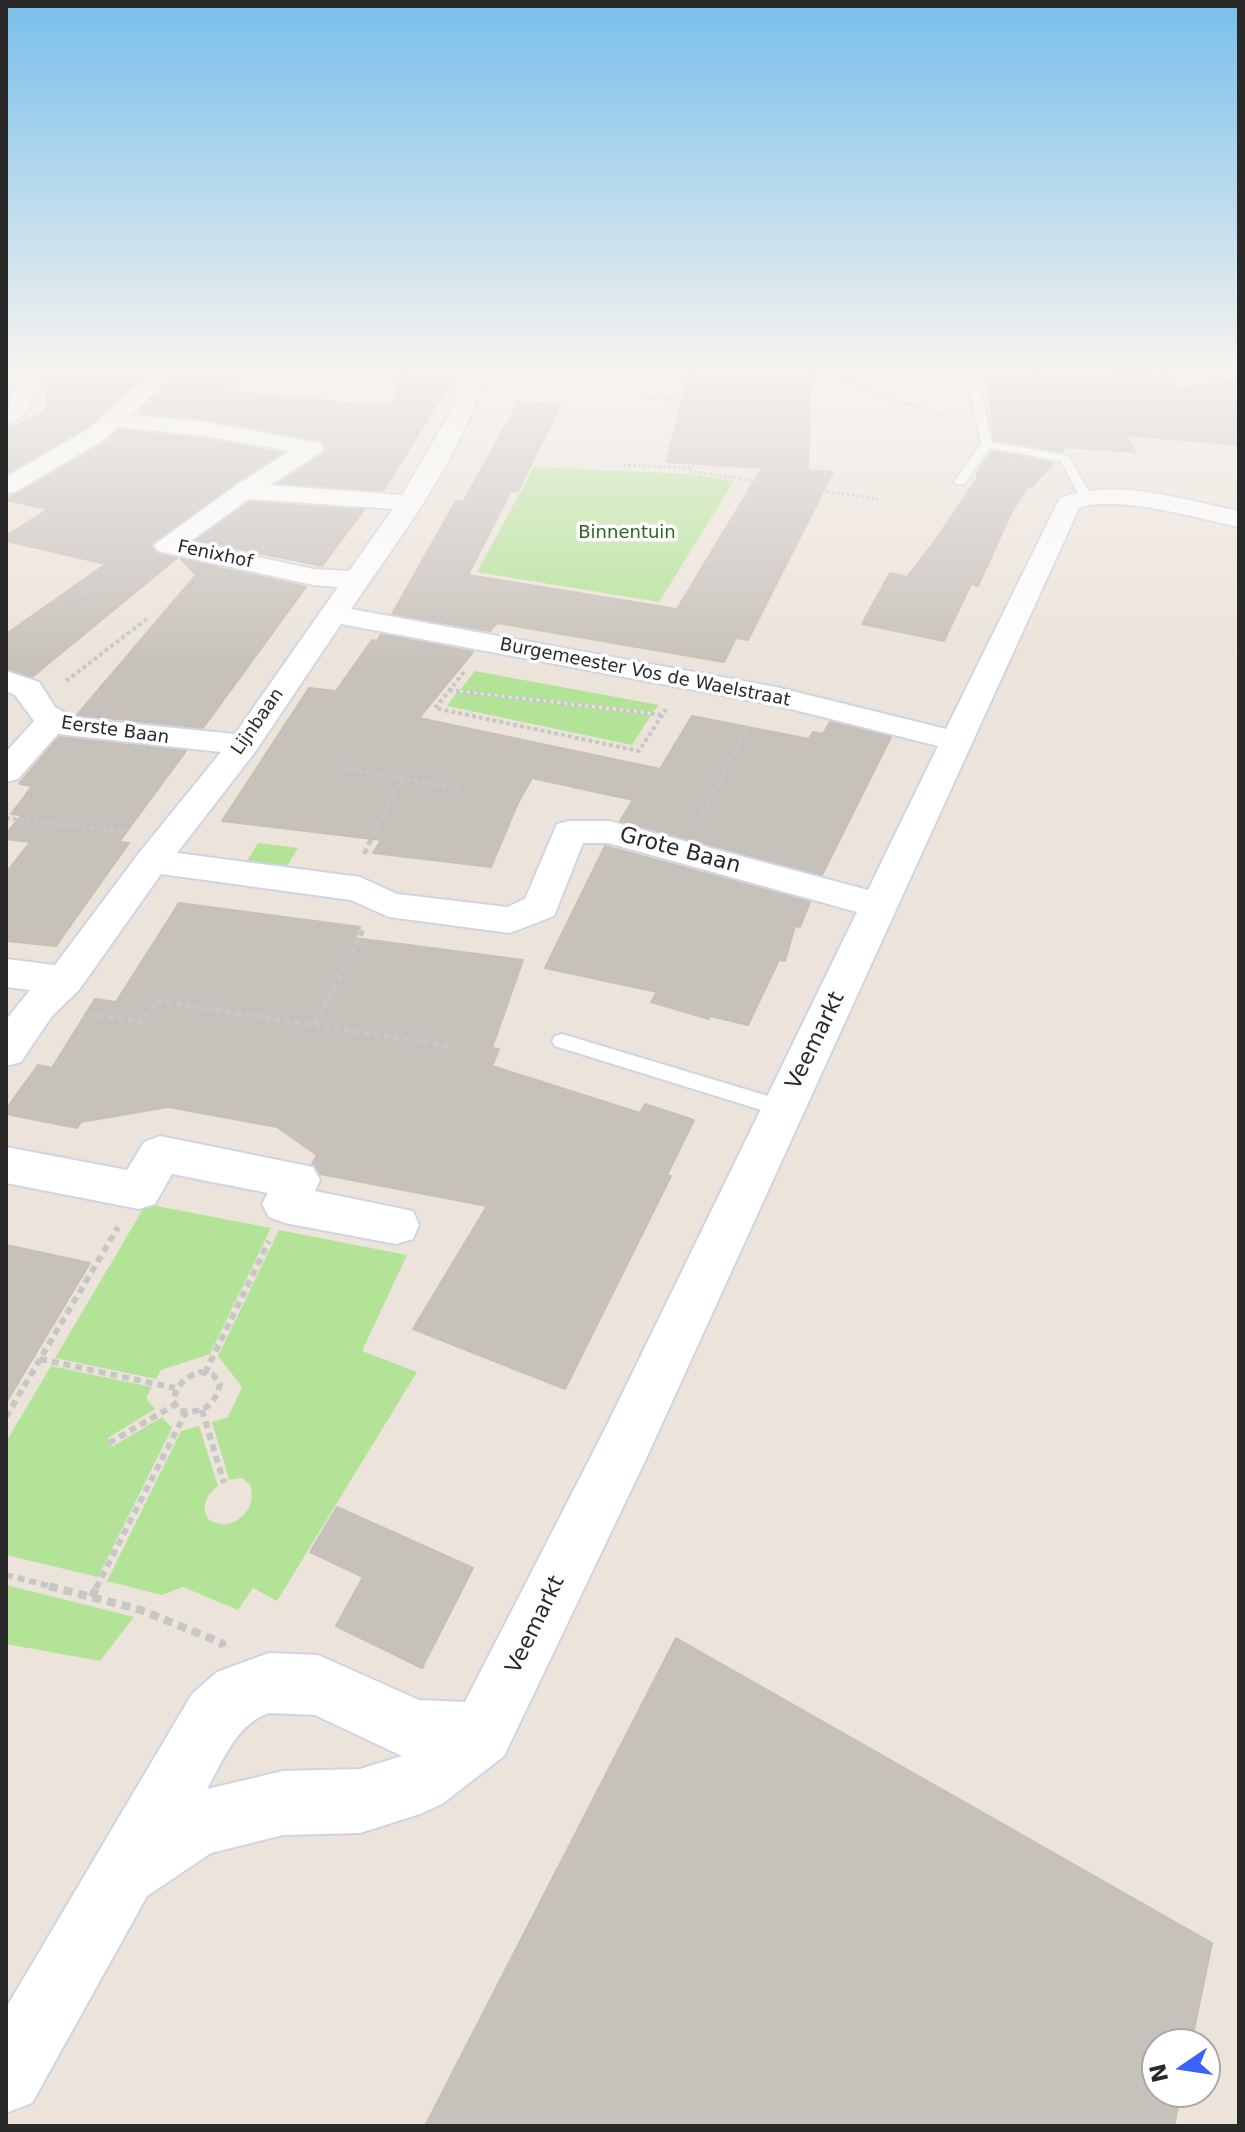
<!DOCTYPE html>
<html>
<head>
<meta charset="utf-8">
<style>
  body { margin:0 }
  #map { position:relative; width:1245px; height:2132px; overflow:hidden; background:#ece4db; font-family:"DejaVu Sans",sans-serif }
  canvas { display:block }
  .frame { position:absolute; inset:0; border:8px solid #292929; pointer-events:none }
  .north { position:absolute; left:1141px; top:2028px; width:80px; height:80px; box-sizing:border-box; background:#fff; border:2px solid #a9a9a9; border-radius:50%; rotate:257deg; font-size:22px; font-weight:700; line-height:32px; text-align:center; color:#292929 }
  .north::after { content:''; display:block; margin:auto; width:28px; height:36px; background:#3962fb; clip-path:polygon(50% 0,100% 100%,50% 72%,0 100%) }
</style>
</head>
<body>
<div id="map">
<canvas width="1245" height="2132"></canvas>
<div class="frame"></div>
<div class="north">N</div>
</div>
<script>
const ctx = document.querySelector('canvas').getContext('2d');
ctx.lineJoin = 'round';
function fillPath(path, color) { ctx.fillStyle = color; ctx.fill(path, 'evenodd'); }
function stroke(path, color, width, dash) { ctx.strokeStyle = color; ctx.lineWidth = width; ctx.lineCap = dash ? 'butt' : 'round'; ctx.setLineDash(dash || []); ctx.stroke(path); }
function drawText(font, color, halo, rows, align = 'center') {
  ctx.font = font + ' "DejaVu Sans",sans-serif'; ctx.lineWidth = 7; ctx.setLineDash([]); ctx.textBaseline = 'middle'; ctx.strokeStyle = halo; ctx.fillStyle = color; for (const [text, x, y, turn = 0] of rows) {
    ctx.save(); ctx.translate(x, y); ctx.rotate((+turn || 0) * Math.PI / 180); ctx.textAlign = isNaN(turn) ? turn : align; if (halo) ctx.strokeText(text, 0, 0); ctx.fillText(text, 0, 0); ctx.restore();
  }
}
fillPath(new Path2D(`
  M534 467 690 474 734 481 659 602 477 572Z
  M475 671 659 705 653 712 460 690Z
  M457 692 651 715 632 745 447 706Z
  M258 843 298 848 286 868 246 863Z
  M146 1204 271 1228 210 1354 161 1370 156 1379 55 1358Z
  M279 1230 407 1255 362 1351 417 1372 277 1601 253 1588 238 1610 183 1587 162 1595 107 1581 181 1431 199 1426 218 1486C206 1495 201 1506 208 1519 231 1535 259 1510 250 1485L242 1478 229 1480 212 1422 228 1417 242 1387 218 1356Z
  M51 1366 152 1387 146 1398 155 1409 108 1438 111 1447 162 1417 172 1428 98 1577 6 1555V1442Z
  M6 1585 134 1617 100 1661 6 1644Z`), '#b3e397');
const building = new Path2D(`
  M47 371H149L88 426 6 474V430L46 411Z
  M179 371H242L221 391 392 407 402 371H458L383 491 279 483 322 455 327 448 321 440 206 419 138 413Z
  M690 371H810L808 470 833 472 748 640 736 638 724 662 497 623 490 631 392 614 456 501 463 502 519 402 561 404 518 491H511L468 575 677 609 762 468 666 462Z
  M1037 371H1112L1168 375 1175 388 1239 381V445L1126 435 1135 452 1066 447 1062 452 994 439 988 376 1039 377Z
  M119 430 205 439 282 453 152 543 157 554 177 558 32 677 6 668V634L106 564 6 541V536L48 509 6 500 108 441Z
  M992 451 1053 463 1032 487 1028 486 1011 513 978 586 971 584 944 641 862 624 890 573 907 577 934 542 979 476 976 475Z
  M250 502 364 510 322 566 196 540Z
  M181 559 306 587 203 728 77 715 196 575Z
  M381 634 473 652 419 718 660 769 692 716 809 739 813 732 823 734 830 722 891 737 822 875 620 821 633 800 532 778 517 805 491 867 373 853 381 840 222 821 309 688 336 691 372 640 377 641Z
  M59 737 186 751 119 842 129 843 56 946 6 941V873L30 842 6 839V834L22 815 11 814 32 786 19 784Z
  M605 846 810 902 800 927 795 926 785 961 779 960 748 1025 710 1016 709 1019 651 1002 657 992 545 968Z
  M179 903 360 927 355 938 523 960 492 1048 499 1049 492 1066 640 1113 645 1104 694 1120 667 1175 671 1176 565 1389 413 1329 487 1206 320 1174 312 1164 317 1155 277 1127 168 1107 81 1122 77 1128 6 1114V1109L38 1065 52 1068 95 999 116 1002Z
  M6 1245 90 1263 6 1403Z
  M337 1507 473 1568 422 1668 336 1626 363 1577 310 1552Z
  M676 1638 1212 1943 1191 2044H1157V2092H1181L1174 2126H425Z`);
fillPath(building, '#c7c1bb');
stroke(building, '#c7c0b5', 2);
const service = new Path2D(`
  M949 371H968L977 375 992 442 1069 456 1091 496 1089 499H1081L1061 461 990 448 964 484H956L954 482 981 444 967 377Z
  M562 1034 791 1103 794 1109 791 1115 784 1117 555 1046 552 1041 555 1036Z`);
const minor = new Path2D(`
  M15 371H37C38 394 30 418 6 424 6 405 16 391 15 371Z
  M153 371H176L131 415 205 422 320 443 324 448 320 453 270 485 402 495 454 406 465 371H487C461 459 402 534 351 609L776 687 946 729 1060 498C1116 477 1183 500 1239 511V527C1201 519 1115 494 1079 508L645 1461 504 1756 442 1804 420 1814 360 1833 283 1835 211 1853 147 1896 32 2103 6 2113V2008L192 1694 217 1672 269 1653 318 1655 419 1700 465 1702 607 1425 857 912 608 843H583L554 916 510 933 389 917 351 900 161 874 79 990 52 1016 21 1062 6 1066V1020L30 990 6 987V959L55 965 139 853 221 752 58 734 18 779 6 782V752L34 721 15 695 6 691V671L39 682 55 707 74 718 235 734 338 587 313 585 167 553 158 551 154 545 235 486 290 451 205 436 118 427 106 438 15 492 6 494V477L90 428ZM249 499 393 509 349 571 313 569 189 542ZM341 624 775 705 938 746 868 890 609 821H569L557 824 525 899 507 907 397 894 360 877 177 853 255 752ZM269 1713 315 1715 402 1756 360 1769 283 1771 207 1789C223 1761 236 1724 269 1713Z
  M160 1136 313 1167 320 1180 315 1191 413 1211 419 1225 413 1239 396 1244 285 1223 269 1217 262 1204 268 1193 172 1174 155 1204 139 1209 6 1183V1147L127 1170 144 1142Z`);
stroke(service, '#d0d4e2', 4);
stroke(minor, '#d0d4e2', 4);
stroke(new Path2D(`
  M836 371 876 395 952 417
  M644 398 706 400
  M623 465 692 468 712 371
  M689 471 766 482
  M797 487 878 499
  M108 574 136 553`), '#c7c7c7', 3, [3, 2]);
stroke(new Path2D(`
  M70 602 111 572
  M464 672 435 708 639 751 666 709
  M66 681 148 618
  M449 690 662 715
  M338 767 461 789
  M6 818 127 832
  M698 823 749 725
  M375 832 402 778`), '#c7c7c7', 4, [4, 3]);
stroke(new Path2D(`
  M109 830 127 832
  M364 854 376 830
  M88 1014 142 1022 156 1001 452 1046
  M315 1025 363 930`), '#c7c7c7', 5, [6, 4]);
stroke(new Path2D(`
  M40 1359 175 1388
  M200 1372 213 1375 220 1384C215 1406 202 1414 180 1411L173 1401C177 1385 184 1377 200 1372Z
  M205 1373 269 1241
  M202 1410 224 1483
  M6 1417 118 1227
  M109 1443 176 1404
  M6 1575 57 1588
  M96 1588 186 1412`), '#c7c7c7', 6, [7, 5]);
stroke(new Path2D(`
  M49 1586 141 1610 222 1643 223 1647
  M92 1597 97 1586`), '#c7c7c7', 8, [9, 6]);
fillPath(service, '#fff');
fillPath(minor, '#fff');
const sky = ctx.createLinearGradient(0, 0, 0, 669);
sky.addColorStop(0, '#77bfeb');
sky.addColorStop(0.55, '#f6f3ef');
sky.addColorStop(1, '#f6f3ef00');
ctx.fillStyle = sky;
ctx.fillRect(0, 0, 1245, 669);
drawText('18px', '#2b6719', '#fff', [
  ["Binnentuin",627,533]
]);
drawText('18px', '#292929', '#fff', [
  ["Fenixhof",215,555,12],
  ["Burgemeester Vos de Waelstraat",645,673,11],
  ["Lijnbaan",258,722,-55],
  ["Eerste Baan",115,731,8]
]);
drawText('22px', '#292929', '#fff', [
  ["Grote Baan",680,851,15],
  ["Veemarkt",816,1041,-64],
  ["Veemarkt",536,1625,-64]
]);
</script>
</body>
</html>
